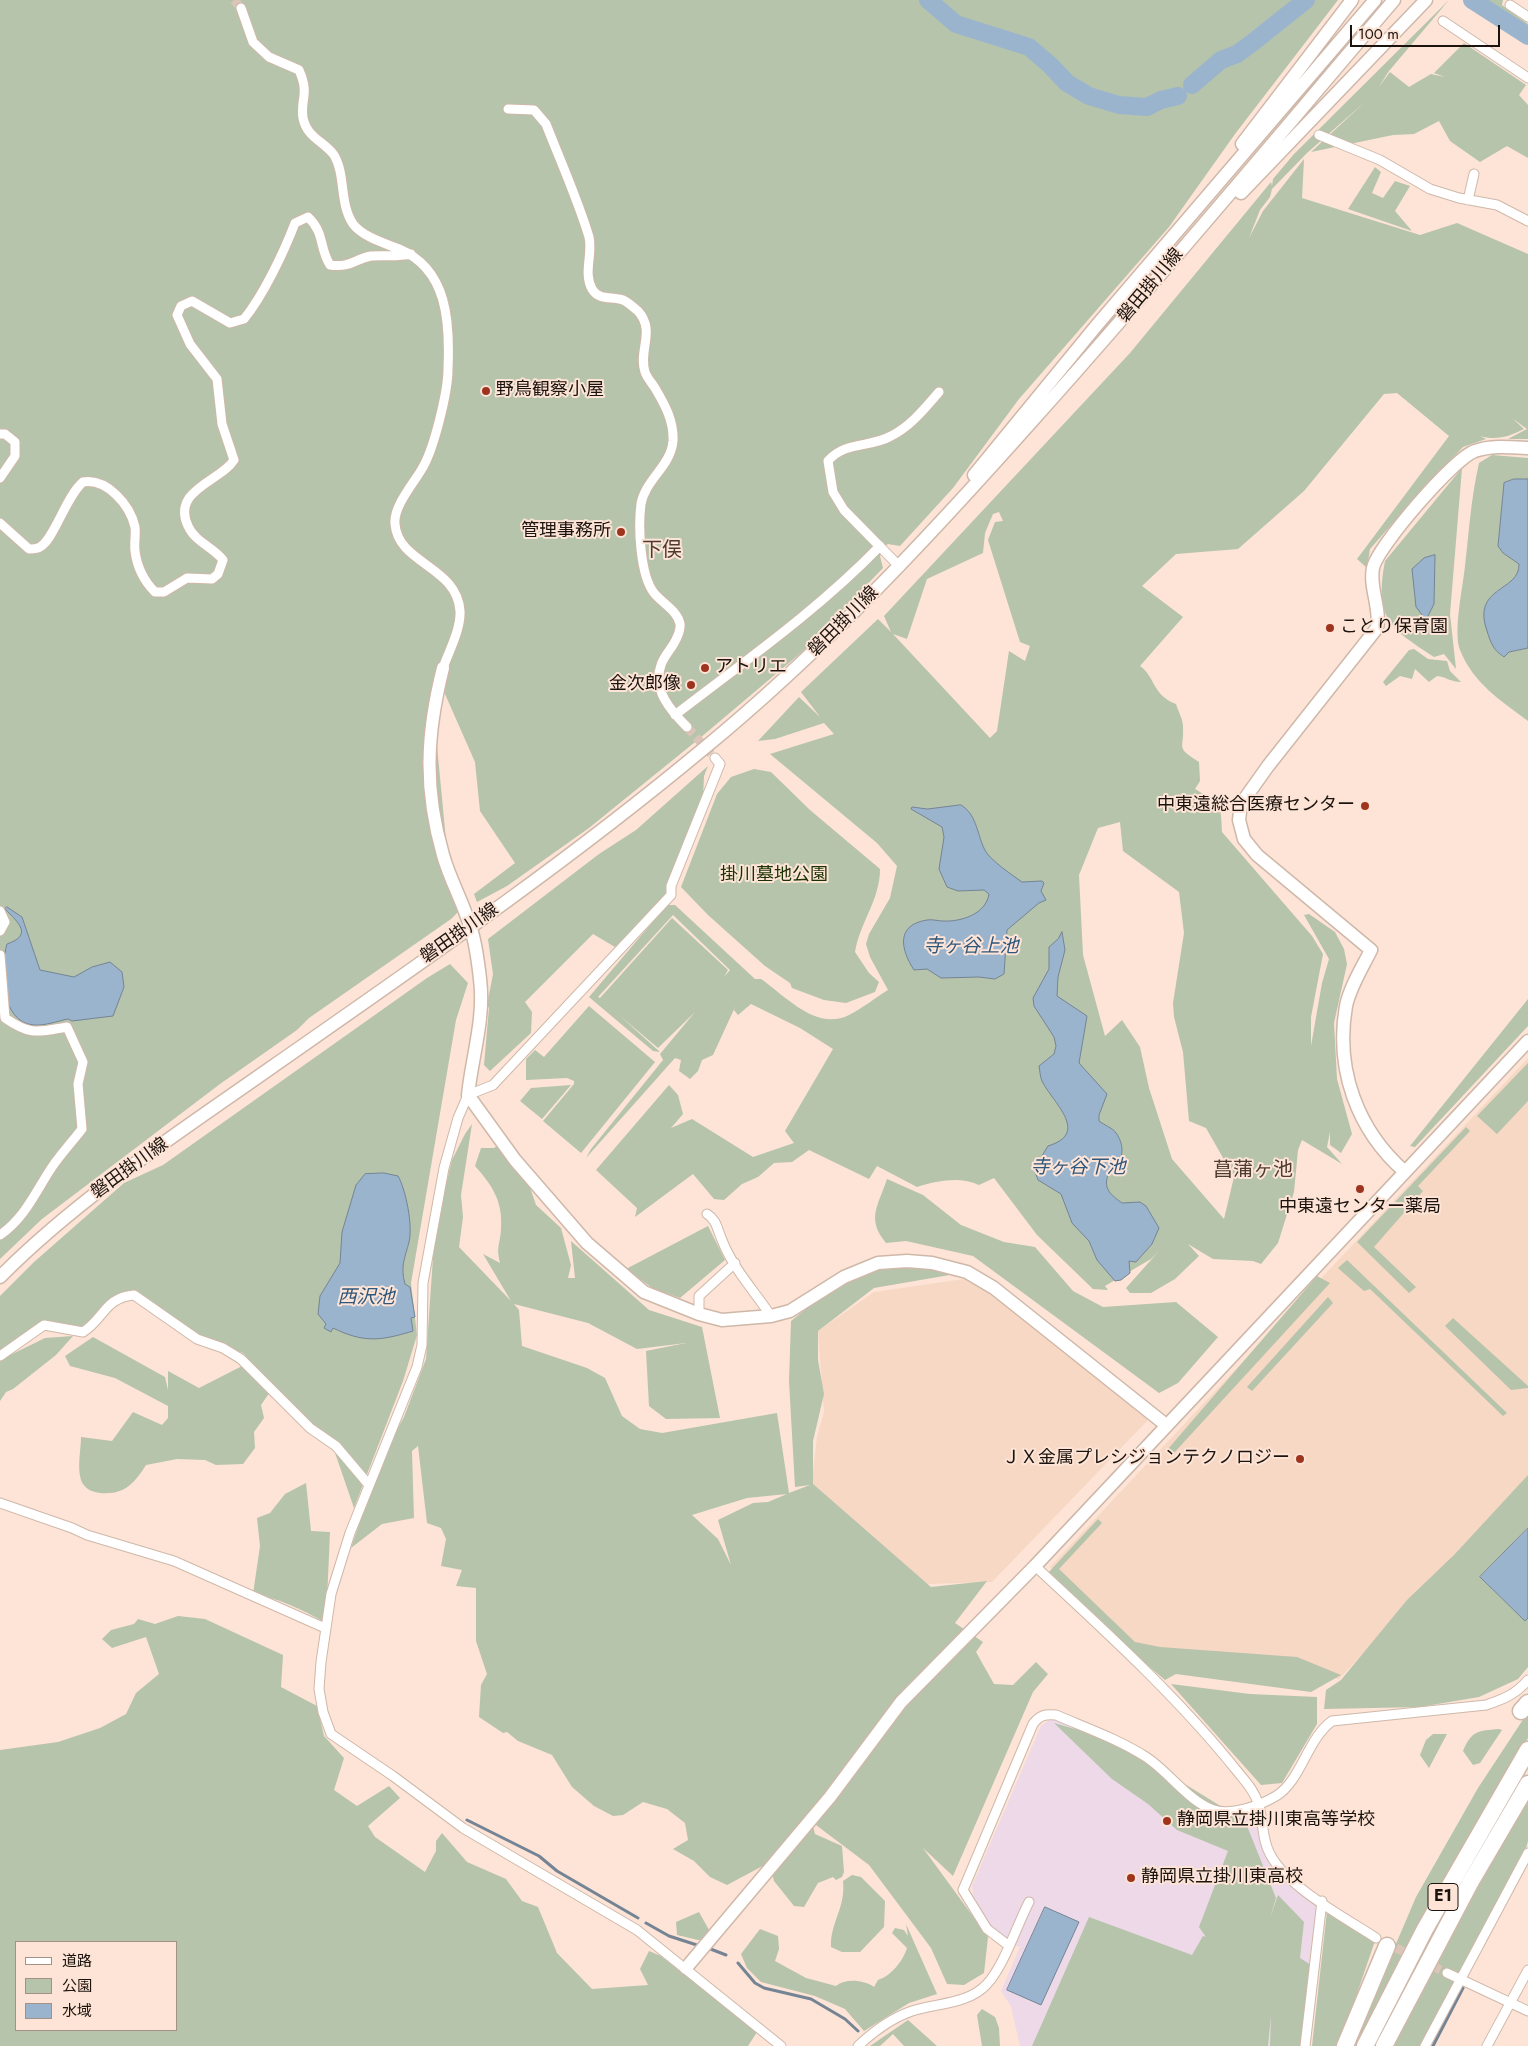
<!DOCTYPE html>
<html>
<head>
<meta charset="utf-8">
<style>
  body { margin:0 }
  #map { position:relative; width:1528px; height:2046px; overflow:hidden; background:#fde4d6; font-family:Jost,"Noto Sans JP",sans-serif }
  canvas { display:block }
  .legend { position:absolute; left:15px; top:1941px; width:162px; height:90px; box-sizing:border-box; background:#fde4d6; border:1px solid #a39086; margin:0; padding:6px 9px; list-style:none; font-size:15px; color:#1b130e }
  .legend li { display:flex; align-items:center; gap:10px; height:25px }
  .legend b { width:25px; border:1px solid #a39086 }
  .scale { position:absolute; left:1350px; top:25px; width:150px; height:22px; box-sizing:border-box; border:2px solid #1b130e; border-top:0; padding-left:6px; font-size:15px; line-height:18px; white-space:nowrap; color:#1b130e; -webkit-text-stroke:4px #fde4d6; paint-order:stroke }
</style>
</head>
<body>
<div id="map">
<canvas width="1528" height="2046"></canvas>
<ul class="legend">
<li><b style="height:6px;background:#fff"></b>道路</li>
<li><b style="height:14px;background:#b5c4ab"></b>公園</li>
<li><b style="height:14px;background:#9bb4ce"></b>水域</li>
</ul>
<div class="scale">100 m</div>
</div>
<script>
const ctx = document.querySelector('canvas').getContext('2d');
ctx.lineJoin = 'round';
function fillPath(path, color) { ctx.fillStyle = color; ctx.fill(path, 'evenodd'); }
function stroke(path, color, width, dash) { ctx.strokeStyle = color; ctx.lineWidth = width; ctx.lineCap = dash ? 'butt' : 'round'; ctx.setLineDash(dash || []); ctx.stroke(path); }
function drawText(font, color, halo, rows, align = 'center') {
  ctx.font = font + ' Jost,"Noto Sans JP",sans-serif'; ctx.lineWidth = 4; ctx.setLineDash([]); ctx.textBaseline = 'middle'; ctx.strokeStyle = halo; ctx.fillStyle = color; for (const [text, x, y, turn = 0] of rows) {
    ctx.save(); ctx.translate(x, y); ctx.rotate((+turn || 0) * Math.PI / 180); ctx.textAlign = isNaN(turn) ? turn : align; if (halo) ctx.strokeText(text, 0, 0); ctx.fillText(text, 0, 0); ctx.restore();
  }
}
fillPath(new Path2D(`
  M1528 1058V1477L1339 1679 1138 1649 1050 1567Z
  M964 1279 983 1287 1148 1420 992 1582 928 1584 811 1489 817 1437 824 1412 818 1331 874 1292Z`), '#f7d8c4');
fillPath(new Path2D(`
  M1056 1715 1102 1735 1223 1811 1259 1807 1262 1829 1277 1871 1322 1901 1305 2046H1020L1011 2006 1001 1991 1020 1947 1001 1939 976 1912 972 1886 1041 1726Z`), '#edd9e8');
fillPath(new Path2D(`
  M0 0H1304L1272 23 1306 0H1338L1235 134 1169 227 1019 399 953 488 900 546 888 544 882 548 884 550 880 556 883 568 803 651 700 738 589 828 507 886 477 902 474 894 515 863 480 811 475 762 441 685 433 704 450 882 460 910 451 919 309 1018 297 1030 220 1084 42 1219 0 1259Z
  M1449 0 1389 71 1378 88 1390 72 1409 87 1431 74 1445 77 1434 73 1464 43 1526 85 1519 95 1528 105V158L1507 146 1480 162 1450 141 1439 121 1414 134 1393 135 1311 152 1366 101 1307 153 1272 189 1270 197 1260 210 1249 238 1263 211 1304 159 1302 198 1420 235 1457 223 1528 254V439H1508L1527 429 1512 418 1524 429C1510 436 1497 441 1480 436L1486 439 1463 447 1429 482 1370 549 1367 568 1357 559 1449 436 1397 393 1384 394 1304 491 1238 549 1176 554 1142 586 1183 617 1140 666C1155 676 1152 695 1176 704 1178 711 1183 719 1183 727 1184 751 1175 746 1199 762L1200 781 1195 789C1221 805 1221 803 1222 832L1312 936 1323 954 1311 1017V1046L1322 983 1329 959 1304 915 1309 914 1335 932 1344 949 1347 964 1334 1023 1337 1079 1352 1134 1341 1153 1330 1145V1132L1327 1147 1342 1164 1302 1140 1298 1150 1294 1192 1278 1243 1261 1264 1253 1261 1213 1259 1188 1244 1199 1256 1175 1279 1151 1293H1130L1126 1288 1159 1251 1151 1259 1105 1286 1108 1290 1093 1289 1037 1235 994 1178 979 1185C960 1176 937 1181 917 1187L877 1166 869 1179 809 1150 792 1162 774 1163 758 1177 742 1184 724 1200 714 1199 693 1174 635 1217 637 1208 596 1170 669 1085 678 1095 683 1114 671 1128 692 1119 753 1157 794 1143 785 1131 833 1049 800 1028 751 1004 738 1015 734 1010 736 1005 713 1055 702 1060 698 1071 690 1079 679 1071 681 1060 675 1058 586 1158 591 1149 663 1060 660 1054 695 1012 658 1048 619 1015 660 1052 653 1051 589 997 667 905H675L755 979H761C784 995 817 1032 849 1015 863 1008 875 998 888 990L870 957 866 944 869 934 890 898 897 866 877 843 770 754 834 734 824 723 775 739 758 741 799 697 820 717 801 692 878 619 891 632 884 616 1130 353 1271 182 1272 186 1273 179 1294 154ZM999 512 1003 521 995 522 988 540 1020 642 1030 646 1025 661 1009 651 997 731 990 738 893 634 907 639 927 579 983 553 985 533 993 514ZM1120 822 1123 851 1179 892 1184 933 1173 1003 1174 1017 1183 1052 1189 1121 1206 1128 1234 1177 1224 1219 1172 1159 1149 1088 1140 1047 1122 1020 1105 1036 1083 955 1079 875 1098 828ZM673 915 730 970 724 977 728 970 672 918 600 998 598 997Z
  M1465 0H1503L1502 5 1528 24V42Z
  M1375 167 1381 172 1372 193 1383 198 1395 181 1410 186 1395 211 1412 231 1348 209Z
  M1492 455 1528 458V479H1514L1504 483 1498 546 1503 553 1519 564C1520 594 1474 581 1488 631 1492 643 1493 649 1503 657L1509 652 1528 648V721C1501 701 1473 683 1460 650 1453 632 1463 586 1465 566 1469 531 1471 498 1479 463Z
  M1462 468 1450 614 1456 669 1444 654 1434 657C1390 628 1374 619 1385 561Z
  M1414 649 1428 659 1447 661 1450 671 1461 682C1451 682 1446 677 1437 676L1429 682 1415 669 1412 679 1400 676 1386 686 1383 682 1409 650Z
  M708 766 704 776 703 798 687 834 668 893 615 947 593 934 525 1002 532 1012 531 1033 490 1071 484 1065 489 1008 487 1005 493 974 488 939 599 854 636 830Z
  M754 769 771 772 810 810 880 869C880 900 860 922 855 952L869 973 879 982 875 992 846 1003 824 1000 792 988 790 983 765 966 708 915 681 887 717 794 731 777Z
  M450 964 468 983 456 1020 411 1283 417 1335 403 1381 354 1508 333 1447 272 1389 261 1405 264 1418 254 1432 255 1448 243 1464 216 1465 205 1460 177 1459 146 1465C134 1484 124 1495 100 1493 93 1492 87 1490 83 1484 76 1472 81 1451 81 1437L112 1441 133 1412 162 1425 168 1418V1406L115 1378 70 1366 65 1356 93 1337 165 1377 168 1390V1371L199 1388 246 1364 268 1385 243 1353 197 1339 134 1295 113 1301 83 1332 44 1326 0 1355V1296L34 1262 124 1183 163 1165 427 978Z
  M1528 999V1026L1415 1147 1410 1146Z
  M589 1006 655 1062 581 1153 543 1121 574 1084V1081L567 1078 526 1080V1059L535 1050 544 1057Z
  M1528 1063V1101L1497 1134 1477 1116Z
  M571 1085 542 1119 520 1101 531 1088Z
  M472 1124 461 1195 463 1217 459 1247 511 1301 483 1254 500 1263C496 1245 500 1246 501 1229 503 1202 493 1186 475 1166L481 1148H494L508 1138 521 1161 536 1205 561 1228 571 1265 568 1278H575L571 1241 649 1310 702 1327 720 1418 666 1419 649 1406 646 1351 686 1343 637 1349 588 1323 514 1304 519 1310 522 1346 587 1368 605 1378 622 1416 640 1429 662 1433 777 1413 789 1493 810 1485 795 1487 789 1381 791 1321 849 1275 895 1262 967 1272 874 1288 818 1331V1360L824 1394 813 1441V1484L931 1587 987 1581 955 1623 983 1642 976 1652 994 1684 1013 1685 1036 1662 1048 1674 1033 1692 953 1876 923 1848 988 1937 984 1973 964 1985 947 1984 931 1948 869 1865 812 1822 815 1834 842 1846 844 1872 842 1877 836 1880 833 1877 818 1883 804 1907 794 1906 774 1881 771 1870 787 1853 727 1885 710 1877 694 1861 673 1849 688 1840 685 1823 667 1809 643 1802 623 1815 613 1816 594 1806 572 1787 552 1755 518 1741 507 1732 503 1733 479 1717 481 1685 487 1674 476 1641V1588L456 1586 462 1570 441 1566 446 1539 441 1528 427 1523 418 1446 412 1451 414 1518 382 1524 351 1548 383 1454 404 1417 426 1359 434 1243 439 1212 452 1160 465 1134ZM787 1494 768 1502 753 1503 718 1520 731 1565 718 1539 692 1515 747 1498Z
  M1466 1127 1470 1131 1418 1186 1423 1191 1374 1247 1416 1287 1409 1293 1357 1242Z
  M887 1179 923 1195 961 1225 1004 1242 1035 1247 1073 1291 1103 1307 1176 1302 1218 1337 1178 1383 1159 1393 973 1256 906 1241 886 1243C866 1219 878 1206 887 1179Z
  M708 1226 725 1260 680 1298 654 1289 626 1269Z
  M1347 1260 1507 1413 1503 1416 1370 1289 1364 1291 1338 1268Z
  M1317 1276 1330 1283 1173 1454 1168 1449Z
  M1328 1297 1333 1303 1252 1391 1247 1387Z
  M1453 1318 1528 1386V1388L1511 1390 1445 1326Z
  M73 1336 56 1355 13 1389 6 1392 0 1401V1360L45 1338Z
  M1528 1475V1527L1480 1577 1525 1621 1528 1618V1667L1518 1679 1479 1697 1420 1707 1324 1709 1326 1690 1341 1680 1407 1600 1454 1555Z
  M306 1483 311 1531 330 1532 326 1623C303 1610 279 1598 253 1594L260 1546 257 1518 270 1513 285 1494Z
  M1098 1519 1102 1523 1059 1569 1135 1642 1160 1647 1297 1657 1341 1675 1311 1692 1176 1674 1165 1680 1115 1638 1048 1573Z
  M178 1616 205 1619 283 1655 281 1687 317 1706 324 1736 344 1758 334 1790 357 1806 389 1786 400 1798 368 1826 375 1837 425 1872 436 1851V1841L442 1833 467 1862 506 1879 522 1901 538 1907 557 1953 592 1989 648 1985 640 1969 649 1951 661 1956 757 2032 748 2046H0V1750L58 1742 100 1728 126 1714 136 1693 159 1674 146 1637 112 1648 102 1639 111 1630 134 1624 138 1619 155 1624ZM16 1942H176V2030H16Z
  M1171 1684 1250 1694 1317 1697V1724L1282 1783 1261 1785Z
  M1528 1712V1738L1447 1875 1364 2034 1357 2035 1416 1897 1478 1788Z
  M1054 1723 1113 1740 1245 1821 1276 1898 1270 1918 1278 1895 1304 1922 1300 1958 1311 1965 1305 2046H1270L1271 2016 1268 2046H1032L1089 1917 1192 1955 1203 1936 1206 1937 1199 1927 1228 1851 1177 1830 1148 1804 1112 1779Z
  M1499 1729 1502 1730 1480 1763 1473 1765 1463 1751C1472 1730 1478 1731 1499 1729Z
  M1433 1734H1447L1429 1768 1420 1755 1426 1740Z
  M1528 1799V1841L1522 1863 1421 2046H1394L1436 1962Z
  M852 1875 861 1877 885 1901 884 1927 860 1952H842L831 1947C830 1923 846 1907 843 1881Z
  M1327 1911 1376 1938 1339 2046H1312Z
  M699 1912 709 1930 707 1939 698 1940 677 1935 676 1922Z
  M906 1924 937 1994 909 2003 864 2031 845 2009 815 1996 761 1982 747 1968 741 1954 760 1929 778 1936 779 1949 775 1961 806 1978 836 1986C846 1978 864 1980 874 1987L878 1980C891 1976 903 1961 907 1948L892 1933 895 1928 904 1930 908 1936Z
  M982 2009 995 2017 999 2028 1000 2046H982L977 2015Z
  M908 2020 937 2046H904L893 2034 880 2046H870Z`), '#b5c4ab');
const water = new Path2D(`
  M1514 479H1528V648L1509 652 1504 657C1493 650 1491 643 1487 631 1471 586 1520 592 1519 564L1503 553 1498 546 1504 483Z
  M1435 555 1434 604 1426 620 1416 607 1412 569 1424 558Z
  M961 805C978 815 977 837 986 852 993 862 1012 875 1022 882L1042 881 1044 883 1041 891 1046 900 1039 903 1007 930 1004 974 995 979 979 977 941 978 927 969 914 970C901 950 895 925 927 920 932 919 938 921 943 921 961 922 986 914 989 894L984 890 958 891 947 887 939 869 944 837 942 827 911 809 912 807 927 809Z
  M7 907 22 917 40 970 74 977 92 967 110 962 122 972 124 987 113 1016 72 1021 68 1019C58 1021 44 1026 34 1025 0 1023 0 967 7 944 33 935 19 923 5 909Z
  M1062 932 1065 950 1058 977 1057 996 1087 1016 1079 1063 1107 1094 1099 1115V1121C1104 1125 1113 1128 1116 1133 1127 1148 1122 1165 1108 1175 1103 1189 1111 1195 1122 1203L1140 1202 1146 1206 1159 1228 1152 1244 1136 1262 1129 1261 1130 1273 1121 1280 1115 1281 1097 1260 1089 1241 1072 1223 1061 1194 1038 1180 1034 1169 1048 1146C1091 1133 1052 1102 1042 1081 1040 1077 1040 1071 1039 1066L1054 1054 1056 1046 1054 1037 1034 1006 1033 998 1049 969V947L1058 939Z
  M384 1173 398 1176C406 1190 413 1226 409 1242 405 1258 400 1266 405 1284L410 1287 415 1317 411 1318 413 1331C380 1341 364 1343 333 1328L331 1332 324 1328 326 1324 318 1314 320 1296 340 1263 342 1232 356 1185 365 1174Z
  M1528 1528V1618L1525 1621 1480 1577Z
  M1045 1907 1079 1922 1041 2005 1007 1990Z`);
fillPath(water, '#9bb4ce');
stroke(water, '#758494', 1);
stroke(new Path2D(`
  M467 1820 539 1856 557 1871 638 1918
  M646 1923 669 1936 700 1946
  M708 1948 726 1955
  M738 1963 755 1983 764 1988 811 1999 845 2019 858 2031
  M1433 2046 1463 1988`), '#758494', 3);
stroke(new Path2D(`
  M928 0 956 24 1029 47 1050 65 1067 83 1089 96 1119 105 1147 107 1161 100 1178 96
  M1472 0 1528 36
  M1192 85 1221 60 1237 54 1252 43 1306 0`), '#9bb4ce', 18);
stroke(new Path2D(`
  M234 0 241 8
  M687 727 715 758
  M1384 1942 1447 1973`), '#dbc5b8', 9, [9, 4.5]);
const street = new Path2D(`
  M1510 5 1528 17
  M241 8 253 42 269 57 299 70C310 95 300 98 303 118 307 138 324 141 334 155 346 175 339 203 353 224 363 237 384 243 399 249 448 269 450 323 448 369 448 392 434 448 423 467 415 482 393 506 395 524 398 564 457 566 460 611 461 629 449 651 443 668
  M1443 21 1528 78
  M508 109 534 110 546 124C560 160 578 200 589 237 593 254 583 273 592 289 599 301 612 296 623 300 628 302 634 308 638 311 656 331 638 350 645 372 647 378 652 383 655 388 665 405 674 421 673 441 671 466 645 480 641 504 638 527 640 575 654 593 662 603 678 611 680 624 681 631 676 640 673 645 669 651 663 658 661 665 652 690 671 711 687 727
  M1319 135 1380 160 1430 189 1459 198 1497 205 1528 221
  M1468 200 1474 174
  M0 434H5L15 442V456L0 478
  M0 523 29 549C32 549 37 549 40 547 54 540 66 496 83 482 107 478 130 505 135 527 136 535 134 543 135 551 137 567 144 581 155 592H164L187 578 212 579 218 574 223 560C213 547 195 542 188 526 171 490 221 481 234 460L222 424 217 379 190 344 177 315 181 306 192 301 230 323 244 319C263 296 284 252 295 223L308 217C325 233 319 248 330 265 351 268 354 259 371 256 385 255 397 257 411 254
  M900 567 844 510 833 492 828 461C845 441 870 448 891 436 911 426 925 408 939 392
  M675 715C745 661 818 610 880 546
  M715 758 720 764 671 886V895L493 1085 468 1095 458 1118 444 1168 423 1283 422 1345 417 1367 350 1533 331 1594 321 1662 319 1689 323 1712 331 1734 393 1776 463 1828 637 1930 781 2046
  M0 911 5 922 0 931
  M0 955 5 1018C31 1036 38 1032 67 1027L83 1062 78 1084 82 1129C72 1142 61 1154 52 1167 36 1191 25 1218 0 1235
  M707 1214C717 1220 717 1229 722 1240 732 1267 755 1292 771 1316
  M699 1314V1296L735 1263
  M0 1356 44 1325 83 1332C105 1318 104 1298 134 1295L197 1339 223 1348 241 1359 310 1428 336 1446 369 1485
  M0 1503 72 1528 87 1535 174 1561 325 1628
  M1035 1566C1105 1631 1177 1696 1237 1771 1245 1781 1254 1790 1258 1803 1264 1819 1261 1838 1270 1854 1287 1887 1344 1917 1376 1938
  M1008 1945 987 1929 963 1890 1033 1724C1040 1715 1045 1714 1056 1715 1086 1728 1118 1739 1146 1757 1168 1771 1190 1803 1214 1810 1232 1816 1261 1805 1276 1796 1301 1781 1307 1739 1332 1721L1486 1705C1504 1699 1516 1694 1528 1680
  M1447 1973 1528 2011
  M858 2046C874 2031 891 2018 912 2011 937 2003 969 2004 987 1984 1004 1966 1017 1925 1029 1902
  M1305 2046 1322 1901
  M1425 2046 1528 1853
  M1487 2046 1528 1970`);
const secondary = new Path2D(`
  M1242 144 1352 0
  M1241 193 1426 0
  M974 475 1097 325 1375 0
  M443 668C426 735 424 789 443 855 450 880 463 902 470 926 476 942 478 962 480 979 485 1019 472 1056 468 1095L515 1160 587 1243 644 1292 699 1314 722 1320 771 1316 790 1311 844 1277 878 1263 907 1261 932 1263 967 1272 994 1288 1166 1425
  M1405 1172C1357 1130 1335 1069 1346 1006 1350 987 1362 968 1371 950L1257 855 1244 839 1239 820 1241 804 1268 766 1377 628C1381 608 1369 588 1373 568 1377 547 1455 457 1475 451 1491 445 1511 447 1528 448
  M0 1277C78 1198 181 1131 272 1067 418 965 565 864 702 750 823 651 929 537 1033 420 1156 283 1274 141 1394 0
  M686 1968 830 1797 901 1702 1035 1566 1528 1041`);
const highway = new Path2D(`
  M1521 1711 1528 1703
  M1345 2046 1387 1946
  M1365 2046 1425 1929 1528 1750
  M1384 2046 1470 1883 1528 1784`);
stroke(street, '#cfb8a9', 11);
stroke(secondary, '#cfb8a9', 15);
stroke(highway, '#cfb8a9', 19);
stroke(street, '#fff', 9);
stroke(secondary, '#fff', 12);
stroke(highway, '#fff', 16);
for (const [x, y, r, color] of [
  [486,391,5,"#9d341e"],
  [621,532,5,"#9d341e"],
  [1330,628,5,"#9d341e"],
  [705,668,5,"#9d341e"],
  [691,685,5,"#9d341e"],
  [1365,806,5,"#9d341e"],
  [1360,1189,5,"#9d341e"],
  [1300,1459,5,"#9d341e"],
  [1167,1821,5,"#9d341e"],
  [1131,1878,5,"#9d341e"]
]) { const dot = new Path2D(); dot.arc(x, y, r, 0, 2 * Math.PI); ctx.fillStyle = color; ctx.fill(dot); stroke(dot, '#fde4d6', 2); }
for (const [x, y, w] of [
  [1443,1897,30]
]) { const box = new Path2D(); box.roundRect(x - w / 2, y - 13.5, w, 27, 4); ctx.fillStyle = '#fde4d6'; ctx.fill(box); stroke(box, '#1b130e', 1); }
drawText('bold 16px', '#1b130e', null, [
  ["E1",1443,1897]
]);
drawText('18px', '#1b130e', '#fde4d6', [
  ["磐田掛川線",1151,286,-50],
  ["磐田掛川線",844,622,-45],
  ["磐田掛川線",460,934,-35],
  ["磐田掛川線",130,1169,-36]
]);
drawText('18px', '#1b130e', '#fde4d6', [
  ["野鳥観察小屋",496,391],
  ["管理事務所",611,532,"right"],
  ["ことり保育園",1340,628],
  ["アトリエ",715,668],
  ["金次郎像",681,685,"right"],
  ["中東遠総合医療センター",1355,806,"right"],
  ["中東遠センター薬局",1360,1208,"center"],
  ["ＪＸ金属プレシジョンテクノロジー",1290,1459,"right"],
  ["静岡県立掛川東高等学校",1177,1821],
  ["静岡県立掛川東高校",1141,1878]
], 'left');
drawText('18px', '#1a3103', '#fde4d6', [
  ["掛川墓地公園",774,876]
]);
drawText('italic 19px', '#2f577c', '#fde4d6', [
  ["寺ヶ谷上池",971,947],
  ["寺ヶ谷下池",1078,1168],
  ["西沢池",366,1298]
]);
drawText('20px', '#4e3b30', '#fde4d6', [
  ["下俣",662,551],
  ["菖蒲ヶ池",1253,1171]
]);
</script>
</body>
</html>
